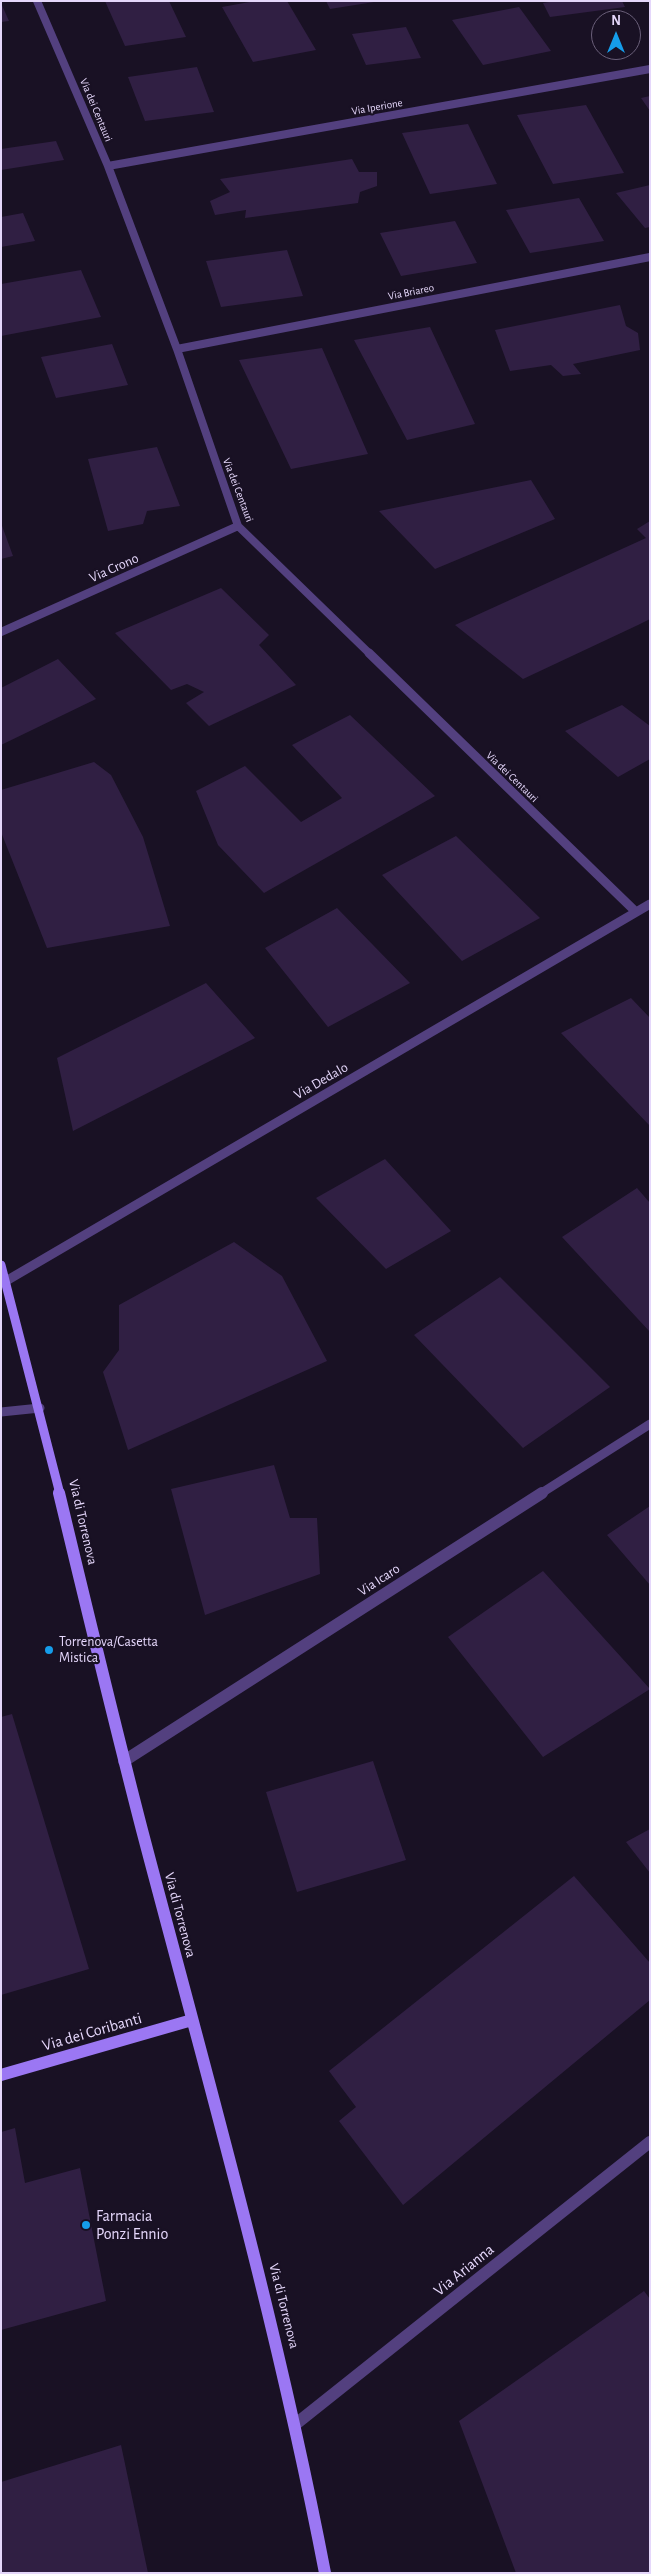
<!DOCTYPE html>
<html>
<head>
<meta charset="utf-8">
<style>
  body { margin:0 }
  #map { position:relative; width:651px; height:2574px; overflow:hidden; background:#191124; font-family:"Alegreya Sans",sans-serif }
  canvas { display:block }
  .frame { position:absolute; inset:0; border:2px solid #e5d7fb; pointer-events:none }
  .north { position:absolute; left:591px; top:10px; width:50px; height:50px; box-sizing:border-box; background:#191124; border:1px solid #6b607a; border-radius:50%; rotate:0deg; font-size:14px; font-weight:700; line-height:20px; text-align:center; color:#e5d7fb }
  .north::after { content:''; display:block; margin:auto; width:18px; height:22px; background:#159dea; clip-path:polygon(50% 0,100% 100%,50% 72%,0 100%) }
</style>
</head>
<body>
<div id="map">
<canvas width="651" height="2574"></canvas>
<div class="frame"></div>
<div class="north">N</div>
</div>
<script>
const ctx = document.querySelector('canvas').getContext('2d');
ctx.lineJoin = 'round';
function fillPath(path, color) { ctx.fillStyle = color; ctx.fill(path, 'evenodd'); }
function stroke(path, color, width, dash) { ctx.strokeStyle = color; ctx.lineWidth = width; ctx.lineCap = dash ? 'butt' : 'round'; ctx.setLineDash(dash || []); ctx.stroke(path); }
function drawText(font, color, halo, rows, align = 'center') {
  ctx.font = font + ' "Alegreya Sans",sans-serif'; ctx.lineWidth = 4.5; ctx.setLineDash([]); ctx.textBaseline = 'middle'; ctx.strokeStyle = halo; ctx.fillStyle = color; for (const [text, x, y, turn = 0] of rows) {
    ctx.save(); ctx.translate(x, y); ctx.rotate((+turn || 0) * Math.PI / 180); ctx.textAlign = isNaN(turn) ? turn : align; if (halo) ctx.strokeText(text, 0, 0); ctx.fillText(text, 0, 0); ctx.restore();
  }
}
fillPath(new Path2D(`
  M105 1H169L186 37 125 46Z
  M255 1H287L316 50 253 62 222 7Z
  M326 1H374V2L330 9Z
  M555 1H622L625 7 550 17 543 3Z
  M1 3 9 21 1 22Z
  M519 7 551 51 483 65 452 20Z
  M406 27 421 58 366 65 352 34Z
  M197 67 214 112 145 121 128 77Z
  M650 96V111L641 98Z
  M586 105 624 173 553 184 517 115Z
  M468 124 497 184 430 194 402 133Z
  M56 141 64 160 1 170V149Z
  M352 159 359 172H377V186L360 192 358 203 245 218 246 210 215 215 210 201 230 192 220 179Z
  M650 185V227L645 228 616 193Z
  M579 198 604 241 530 253 506 210Z
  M23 213 35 241 1 247V217Z
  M455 221 477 263 401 276 380 233Z
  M287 250 303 296 221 307 206 261Z
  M81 270 101 317 1 336V284Z
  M620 305 626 326 638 333 640 350 573 364 581 374 563 376 551 365 510 371 495 330Z
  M430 327 475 424 407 440 354 340Z
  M112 344 128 385 56 398 41 357Z
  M322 348 368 454 291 469 239 360Z
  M157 447 180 506 147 511 143 524 108 531 88 459Z
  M531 480 555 519 435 569 379 511Z
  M650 521V619L638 625 523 679 455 625 646 538 637 529Z
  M1 523 13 556 1 559Z
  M221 588 269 635 259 645 296 685 209 726 186 703 204 692 187 684 171 690 115 633Z
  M58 659 96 699 1 745V688Z
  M622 705 650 726V759L618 777 565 731Z
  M350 715 435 796 264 893 218 845 196 791 245 766 301 822 342 798 292 745Z
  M94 762 111 775 143 837 170 926 47 948 1 832V790Z
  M456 836 540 918 462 961 382 875Z
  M337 908 410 983 328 1027 265 948Z
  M206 983 255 1038 73 1131 57 1058Z
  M631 998 650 1018V1126L561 1033Z
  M385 1159 451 1231 386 1269 316 1198Z
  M637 1188 650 1203V1332L562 1237Z
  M234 1242 282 1276 327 1361 128 1450 103 1372 119 1350V1305Z
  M500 1277 610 1387 523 1448 414 1335Z
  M274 1465 290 1518H317L320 1574 205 1615 171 1489Z
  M650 1506V1585L607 1535Z
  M543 1571 650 1689 543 1757 448 1637Z
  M12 1714 89 1969 1 1995V1717Z
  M373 1761 406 1860 297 1892 266 1792Z
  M650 1829V1873L626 1842Z
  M574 1876 650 1963V2000L403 2205 339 2121 356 2107 329 2071Z
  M15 2128 25 2183 80 2168 106 2301 1 2330V2132Z
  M644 2291 650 2299V2573H516L459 2421Z
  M121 2445 148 2573H1V2482Z`), '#301f43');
stroke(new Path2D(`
  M37 1 108 166 177 349 238 526 370 654
  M108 166 650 69
  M177 349 650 257
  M1 632 238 526`), '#53407f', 8);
stroke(new Path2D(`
  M369 653 636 912
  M6 1281 650 904
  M1 1412 40 1408
  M540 1494 650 1424`), '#53407f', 9);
stroke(new Path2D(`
  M124 1761 542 1493
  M297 2423 650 2142`), '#53407f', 12);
stroke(new Path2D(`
  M1 1265 60 1494`), '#9b77f3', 9);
stroke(new Path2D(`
  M59 1493C86 1605 113 1718 142 1830 207 2077 277 2322 325 2573
  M1 2075 192 2020`), '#9b77f3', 12);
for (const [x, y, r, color] of [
  [49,1650,5,"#159dea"],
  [86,2225,5,"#159dea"]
]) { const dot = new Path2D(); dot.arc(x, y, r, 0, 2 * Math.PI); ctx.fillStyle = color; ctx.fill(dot); stroke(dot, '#191124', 2); }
drawText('11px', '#e5d7fb', '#191124', [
  ["Via Iperione",377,107,-10],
  ["Via dei Centauri",96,110,67],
  ["Via Briareo",411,292,-11],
  ["Via dei Centauri",238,490,69],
  ["Via dei Centauri",512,777,44]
]);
drawText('14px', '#e5d7fb', '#191124', [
  ["Via Crono",114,568,-24],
  ["Via Dedalo",321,1081,-30],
  ["Via di Torrenova",83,1522,77],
  ["Via Icaro",379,1580,-33],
  ["Via di Torrenova",180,1915,75],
  ["Via di Torrenova",284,2306,76]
]);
drawText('14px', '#e5d7fb', '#191124', [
  ["Torrenova/Casetta",59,1642],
  ["Mistica",59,1658]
], 'left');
drawText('16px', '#e5d7fb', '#191124', [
  ["Via dei Coribanti",92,2032,-16],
  ["Via Arianna",464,2270,-39]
]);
drawText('16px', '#e5d7fb', '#191124', [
  ["Farmacia",96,2216],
  ["Ponzi Ennio",96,2234]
], 'left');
</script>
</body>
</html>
